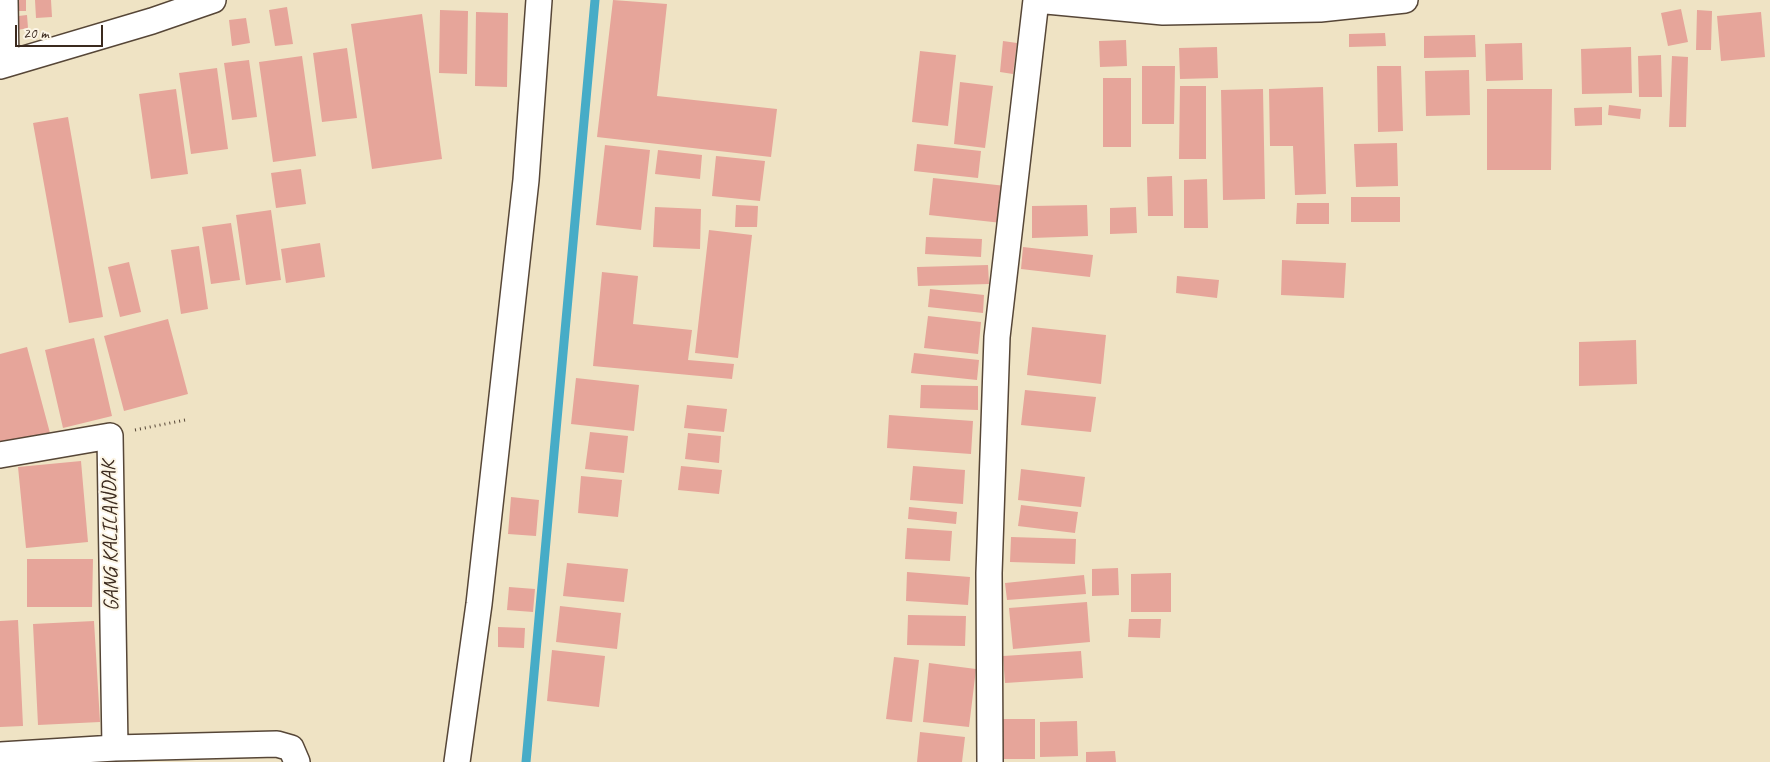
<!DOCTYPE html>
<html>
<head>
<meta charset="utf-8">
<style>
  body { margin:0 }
  #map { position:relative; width:1770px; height:762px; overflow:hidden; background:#efe3c4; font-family:Caveat,sans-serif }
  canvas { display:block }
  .scale { position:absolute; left:15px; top:25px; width:88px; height:22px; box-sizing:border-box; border:2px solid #3b2a1e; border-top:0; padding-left:6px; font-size:15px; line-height:18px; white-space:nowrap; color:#3b2a1e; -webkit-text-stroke:4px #fcf5e5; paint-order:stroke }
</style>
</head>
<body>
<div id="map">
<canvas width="1770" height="762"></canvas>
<div class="scale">20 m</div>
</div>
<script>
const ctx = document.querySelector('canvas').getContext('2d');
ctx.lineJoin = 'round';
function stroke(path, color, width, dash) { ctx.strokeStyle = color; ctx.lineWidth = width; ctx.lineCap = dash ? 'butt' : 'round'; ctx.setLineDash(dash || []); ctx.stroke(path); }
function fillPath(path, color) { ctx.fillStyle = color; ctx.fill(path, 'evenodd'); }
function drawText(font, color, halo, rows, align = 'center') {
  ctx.font = font + ' Caveat,sans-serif'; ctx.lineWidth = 4; ctx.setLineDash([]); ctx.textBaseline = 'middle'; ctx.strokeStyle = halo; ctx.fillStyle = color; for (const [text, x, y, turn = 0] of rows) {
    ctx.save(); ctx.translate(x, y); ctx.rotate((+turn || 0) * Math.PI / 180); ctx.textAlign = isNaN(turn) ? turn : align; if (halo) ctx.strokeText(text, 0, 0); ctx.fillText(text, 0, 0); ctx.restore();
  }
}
stroke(new Path2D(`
  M526 762 595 0`), '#47acc7', 9);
fillPath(new Path2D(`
  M9 0H26V11H9Z
  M35 0H51L52 17 36 18Z
  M613 0 667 4 657 96 777 109 771 157 597 137Z
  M287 7 293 44 275 46 269 10Z
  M1681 9 1688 42 1668 46 1661 13Z
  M440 10 468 11 467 74 439 73Z
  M1697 10 1712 11 1711 50H1696Z
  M476 12 508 13 507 87 475 86Z
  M1761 12 1765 57 1721 61 1717 16Z
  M422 14 442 159 372 169 351 24Z
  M27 15 28 28 12 31 10 17Z
  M246 18 250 43 232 46 229 20Z
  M1385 33 1386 46 1349 47V34Z
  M1475 35 1476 57 1424 58V36Z
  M1126 40 1127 66 1100 67 1099 41Z
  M1003 41 1017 43 1013 74 1000 72Z
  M1522 43 1523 80 1486 81 1485 44Z
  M1217 47 1218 78 1180 79 1179 48Z
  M1631 47 1632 93 1582 94 1581 49Z
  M347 48 357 118 322 122 313 53Z
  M920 51 956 55 948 126 912 122Z
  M1661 55 1662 97H1639L1638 56Z
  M302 56 316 156 273 162 259 62Z
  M1672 56 1688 57 1686 127H1669Z
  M249 60 257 117 232 120 224 63Z
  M1142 66H1175L1174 124H1142Z
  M1377 66H1401L1403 131 1378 132Z
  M217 68 228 149 191 154 179 73Z
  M1469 70 1470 115 1426 116 1425 71Z
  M1103 78H1131V147H1103Z
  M960 82 993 86 985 148 954 144Z
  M1180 86H1206V159H1179Z
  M1323 87 1326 194 1295 195 1293 146H1270L1269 89Z
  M176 89 188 174 151 179 139 94Z
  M1263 89 1265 199 1223 200 1221 90Z
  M1487 89H1552L1551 170H1487Z
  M1609 105 1641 109 1640 119 1608 115Z
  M1602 107V125L1575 126 1574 108Z
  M68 117 103 317 69 323 33 123Z
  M1397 143 1398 186 1356 187 1354 144Z
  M917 144 981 151 978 178 914 171Z
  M605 145 650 150 641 230 596 225Z
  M658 150 702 155 700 179 655 174Z
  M716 156 765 161 760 201 712 196Z
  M301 169 306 204 276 208 271 173Z
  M1172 176 1173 216H1148L1147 177Z
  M933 178 1006 186 1002 223 929 215Z
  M1207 179 1208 228H1184V180Z
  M1351 197H1400V222H1351Z
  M1297 203H1329V224H1296Z
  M736 205 758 206 757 227H735Z
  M1087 205 1088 236 1032 238V206Z
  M655 207 701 209 700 249 653 247Z
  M1136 207 1137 233 1110 234V208Z
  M271 210 281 280 246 285 236 215Z
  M231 223 240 280 211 284 202 227Z
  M709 230 752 235 738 358 695 353Z
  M926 237 982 239 981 257 925 254Z
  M320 243 325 277 286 283 281 249Z
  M199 246 208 309 181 314 171 250Z
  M1023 247 1093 255 1090 277 1021 269Z
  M1282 260 1346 263 1344 298 1281 295Z
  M129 262 141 312 120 317 108 267Z
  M988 265 989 284 918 286 917 267Z
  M602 272 638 276 633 324 692 330 688 360 734 364 732 379 593 366Z
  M1177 276 1219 280 1217 298 1176 293Z
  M930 289 984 295 983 313 928 307Z
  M928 316 981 322 978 354 924 348Z
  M168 319 188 394 124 411 104 336Z
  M1032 327 1106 335 1101 384 1027 375Z
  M94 338 112 416 63 428 45 350Z
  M1636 340 1637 384 1579 386V342Z
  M27 347 50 433 0 446V354Z
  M914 353 979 360 977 380 911 373Z
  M576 378 639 385 634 431 571 424Z
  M921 385 978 386V410L920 408Z
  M1025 390 1096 397 1091 432 1021 425Z
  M687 405 727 409 724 432 684 428Z
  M889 415 973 421 971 454 887 448Z
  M590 432 628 436 624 473 585 469Z
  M688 433 721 436 719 463 685 459Z
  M81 461 88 542 26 548 18 467Z
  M681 466 722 470 719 494 678 490Z
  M913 466 965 470 963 504 910 500Z
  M1021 469 1085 477 1081 507 1018 500Z
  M581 476 622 480 618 517 578 513Z
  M511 497 539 500 536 536 508 534Z
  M1021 505 1078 512 1075 533 1018 526Z
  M909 507 957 512 956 524 908 519Z
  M907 528 952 531 950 561 905 559Z
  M1011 537 1076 539 1075 564 1010 562Z
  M27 559H93L92 607H27Z
  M567 563 628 569 624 602 563 596Z
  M1118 568 1119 595 1092 596V569Z
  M907 572 970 577 968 605 906 601Z
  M1171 573V612H1131V574Z
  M1084 575 1086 594 1007 600 1005 583Z
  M509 587 535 589 533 612 507 610Z
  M1087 602 1090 642 1013 649 1009 608Z
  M560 606 621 613 617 649 556 642Z
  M908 615 966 616 965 646 907 645Z
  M1129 619H1161L1160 638 1128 637Z
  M18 620 23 726 0 727V621Z
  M94 621 100 722 38 725 33 624Z
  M498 627 525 628 524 648 498 647Z
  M552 650 605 656 599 707 547 701Z
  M1081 651 1083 678 1005 683 1003 656Z
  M894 657 919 660 912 722 886 719Z
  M929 663 976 669 969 727 923 722Z
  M1001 719H1035V759H1001Z
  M1077 721 1078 756 1040 757V722Z
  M920 732 965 737 962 762H917Z
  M1115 751 1116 762H1086V752Z`), '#e6a59a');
const minor = new Path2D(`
  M5 0 6 64
  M1036 0 1163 12 1320 9 1405 0
  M0 66 152 21 213 0
  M0 455 110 436 115 748
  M0 755 115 748 277 744 291 748 297 762
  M457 762 479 604 526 180 539 0
  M990 762 989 573 997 337 1036 0`);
stroke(minor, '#564637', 28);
stroke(new Path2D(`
  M135 430 185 420`), '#564637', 3, [1, 4]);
stroke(minor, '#fff', 25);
drawText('21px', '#3b2a1e', '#fcf5e5', [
  ["GANG KALILANDAK",111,536,-91]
]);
</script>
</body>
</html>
